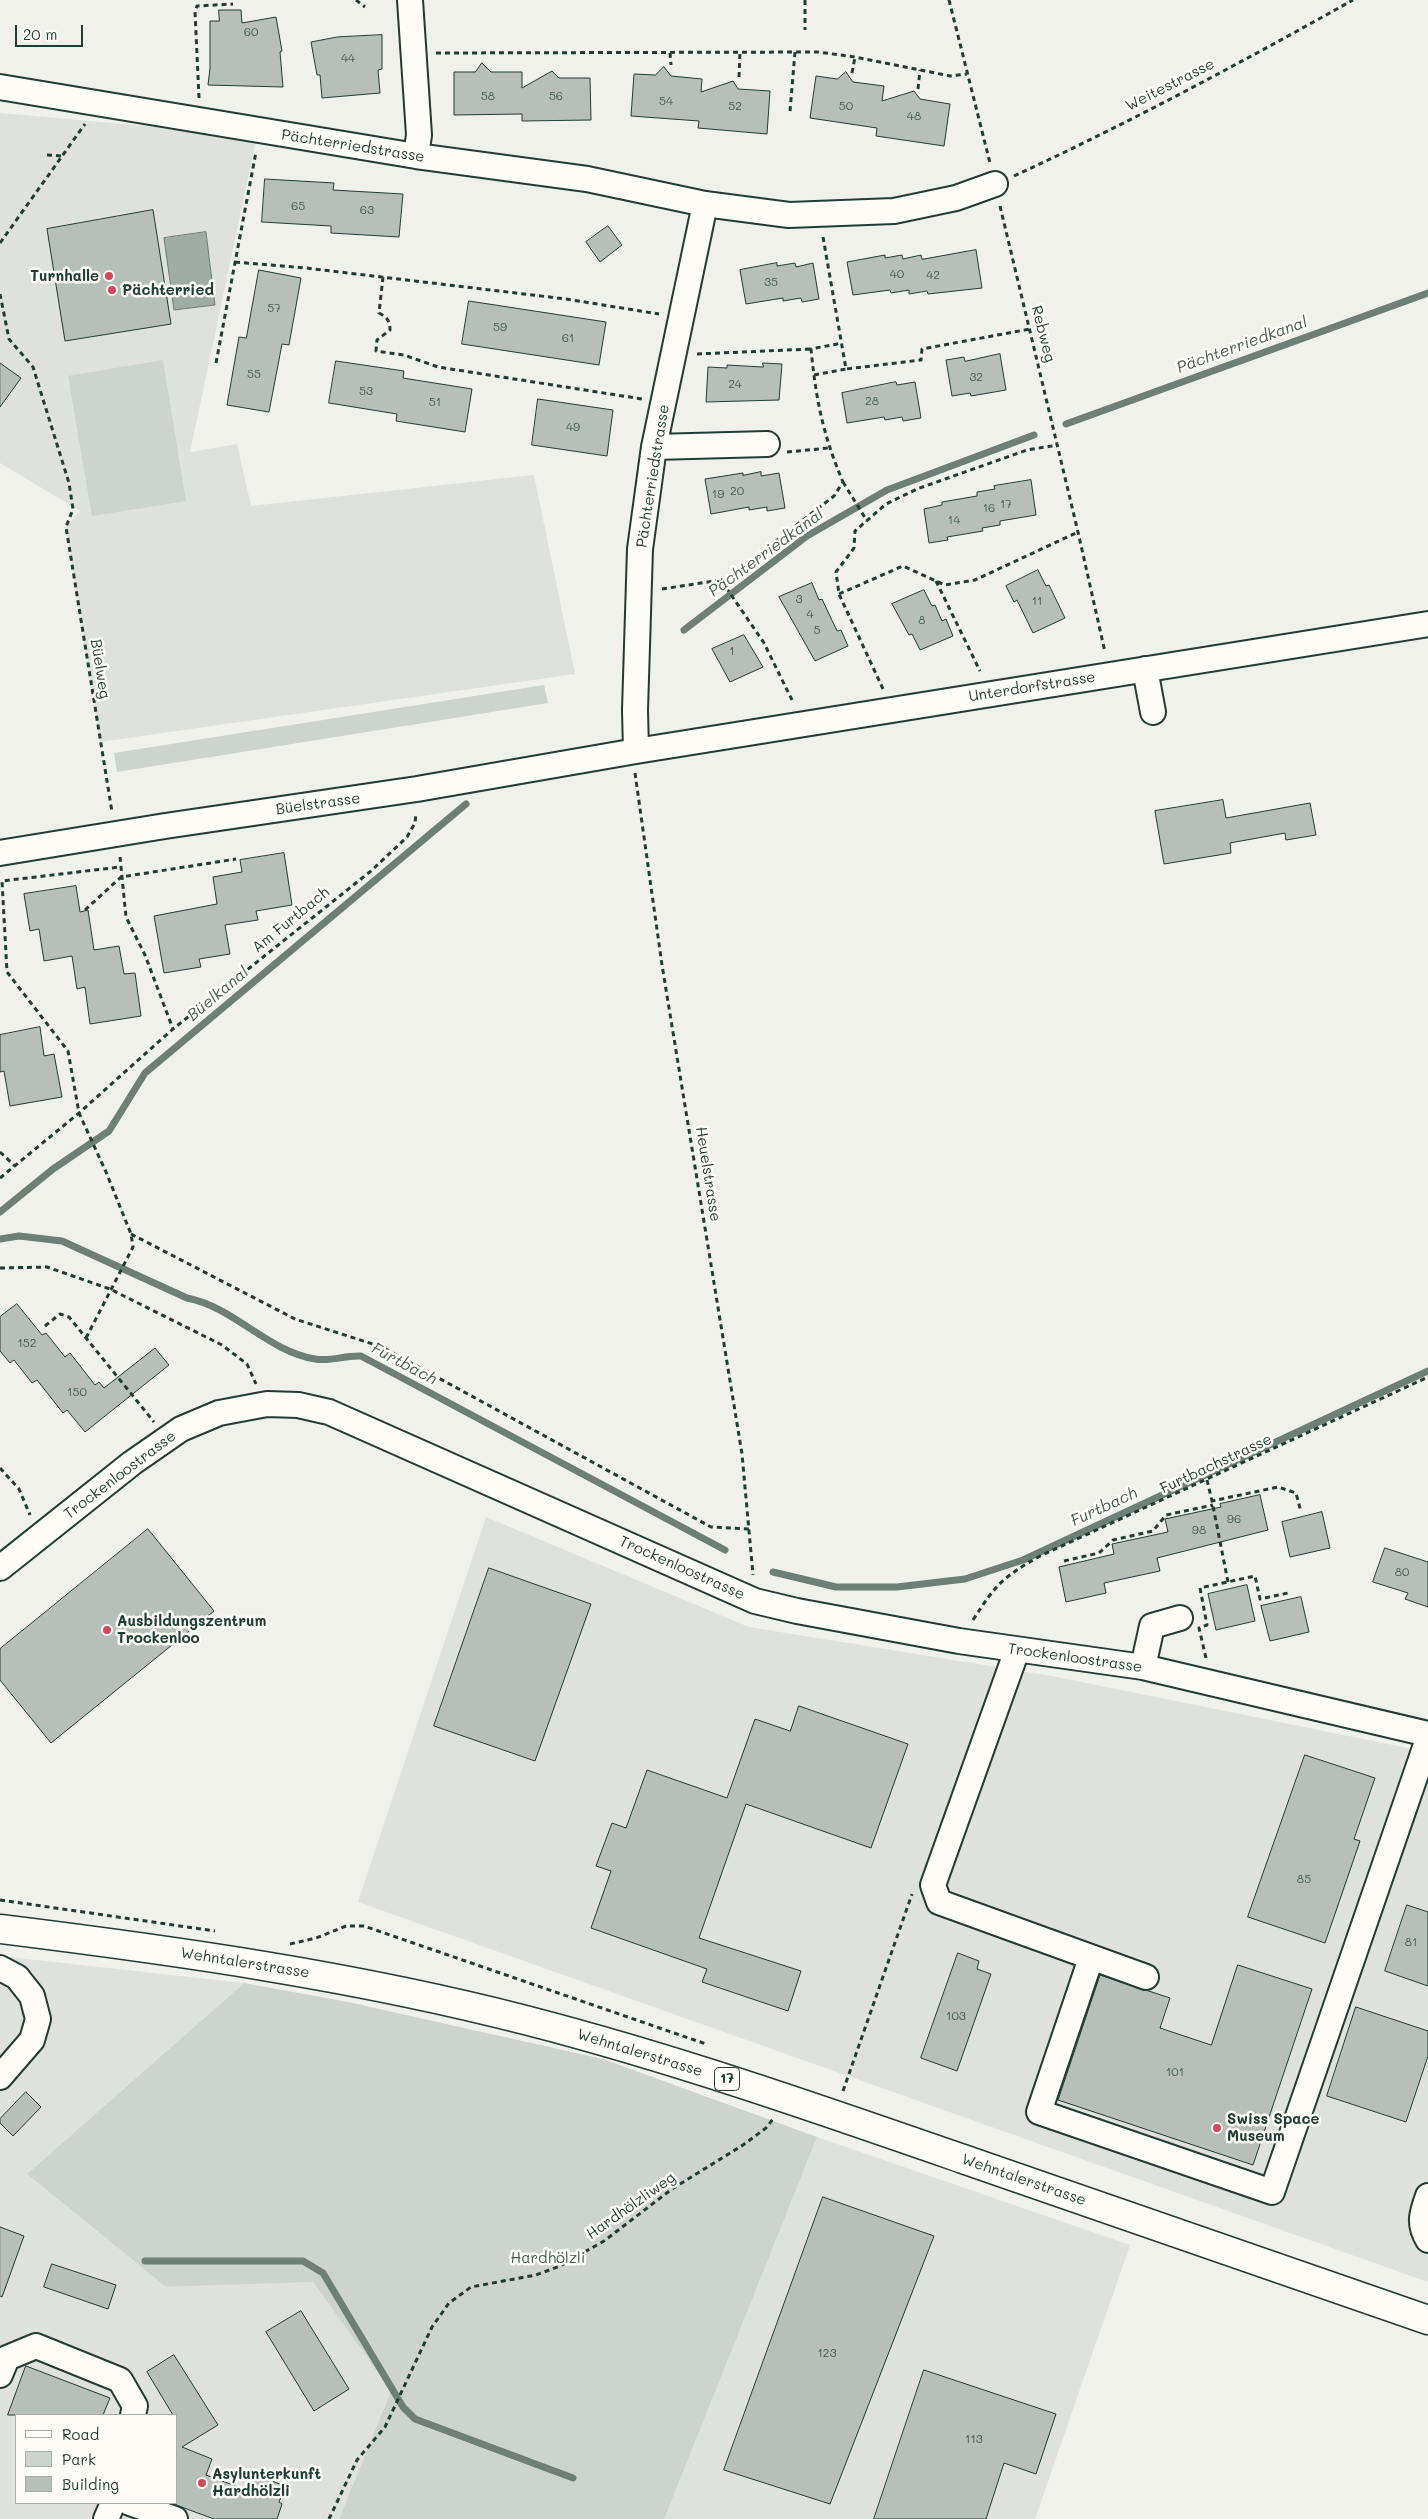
<!DOCTYPE html>
<html>
<head>
<meta charset="utf-8">
<style>
  body { margin:0 }
  #map { position:relative; width:1428px; height:2519px; overflow:hidden; background:#f0f1eb; font-family:Mali,sans-serif }
  canvas { display:block }
  .legend { position:absolute; left:15px; top:2414px; width:162px; height:90px; box-sizing:border-box; background:#fdfcf7; border:1px solid #a4b0a9; margin:0; padding:6px 9px; list-style:none; font-size:15px; color:#1f3d34 }
  .legend li { display:flex; align-items:center; gap:10px; height:25px }
  .legend b { width:25px; border:1px solid #a4b0a9 }
  .scale { position:absolute; left:15px; top:25px; width:68px; height:22px; box-sizing:border-box; border:2px solid #1f3d34; border-top:0; padding-left:6px; font-size:15px; line-height:18px; white-space:nowrap; color:#1f3d34; -webkit-text-stroke:4px #fdfcf7; paint-order:stroke }
</style>
</head>
<body>
<div id="map">
<canvas width="1428" height="2519"></canvas>
<ul class="legend">
<li><b style="height:6px;background:#fdfcf7"></b>Road</li>
<li><b style="height:14px;background:#cdd3cd"></b>Park</li>
<li><b style="height:14px;background:#b6bfb8"></b>Building</li>
</ul>
<div class="scale">20 m</div>
</div>
<script>
const ctx = document.querySelector('canvas').getContext('2d');
ctx.lineJoin = 'round';
function fillPath(path, color) { ctx.fillStyle = color; ctx.fill(path, 'evenodd'); }
function stroke(path, color, width, dash) { ctx.strokeStyle = color; ctx.lineWidth = width; ctx.lineCap = dash ? 'butt' : 'round'; ctx.setLineDash(dash || []); ctx.stroke(path); }
function drawText(font, color, halo, rows, align = 'center') {
  ctx.font = font + ' Mali,sans-serif'; ctx.lineWidth = 5; ctx.setLineDash([]); ctx.textBaseline = 'middle'; ctx.strokeStyle = halo; ctx.fillStyle = color; for (const [text, x, y, turn = 0] of rows) {
    ctx.save(); ctx.translate(x, y); ctx.rotate((+turn || 0) * Math.PI / 180); ctx.textAlign = isNaN(turn) ? turn : align; if (halo) ctx.strokeText(text, 0, 0); ctx.fillText(text, 0, 0); ctx.restore();
  }
}
fillPath(new Path2D(`
  M0 113 257 136 190 452 237 444 251 506 534 475 575 674 100 742 66 527 80 511 0 463Z
  M486 1517 749 1627 1052 1676 1428 1752V2282L358 1902Z
  M0 1956 244 1983 27 2174 166 2287 313 2282 391 2391 339 2519H0ZM16 2415H176V2503H16Z
  M817 2137 1130 2245 1035 2519H661Z`), '#dfe2dc');
fillPath(new Path2D(`
  M163 360 186 501 92 516 68 376Z
  M544 685 548 703 117 772 114 753Z
  M244 1983 348 2002 603 2059 817 2137 664 2519H339L391 2391 313 2282 166 2287 27 2174Z`), '#cdd3cd');
const water = new Path2D(`
  M206 232 215 305 174 310 164 238Z`);
fillPath(water, '#9faca4');
stroke(water, '#6c8077', 1);
stroke(new Path2D(`
  M1066 424 1428 293
  M684 630 807 536 887 490 1034 435
  M0 1212 53 1169 109 1131 145 1073 466 804
  M0 1239 19 1236 62 1241 187 1298C234 1307 267 1351 315 1359 331 1362 345 1355 361 1356L725 1550
  M773 1572 836 1587H897L965 1579 1023 1560 1428 1371
  M145 2261H303L323 2273 403 2407 415 2419 573 2478`), '#6c8077', 7);
const building = new Path2D(`
  M219 10H241L242 23 276 17 282 51 280 52 283 87 208 85 210 68V21H219Z
  M382 35V69L378 70 380 93 322 98 320 75H317L311 42 337 37Z
  M482 63 491 72H522V88L552 71 559 78H590L591 120 522 121V114L454 115V72H475Z
  M664 67 671 76 702 79 701 92 733 81 738 89 770 91 767 134 698 128 699 121 631 116 634 74 655 75Z
  M846 72 853 82 884 86 882 101 914 91 920 99 950 104 944 146 876 136 877 128 810 118 816 76 837 79Z
  M265 179 334 183 333 190 403 194 399 237 331 233V226L262 222Z
  M153 210 171 324 65 341 47 229Z
  M608 226 622 245 600 262 586 242Z
  M976 250 982 288 928 294 927 291 909 294V290L891 293 890 290 853 295 847 262 885 255V258L902 255 903 259 921 255 922 259Z
  M777 263V266L795 263 796 267 813 263 819 299 802 302 801 298 783 301V298L746 304 740 270Z
  M259 270 301 278 289 345 282 344 269 412 227 405 239 337 246 338Z
  M469 301 606 322 599 365 462 344Z
  M1000 354 1006 390 971 396 970 393 952 396 946 360 964 357 965 361Z
  M336 361 404 371 403 378 472 389 465 432 396 421 397 414 329 403Z
  M0 363 21 378 0 407Z
  M763 363 782 364 779 400 706 402 708 367 727 368V365L763 367Z
  M896 382 897 385 915 382 921 418 903 421 902 417 885 420 884 417 847 423 842 393Z
  M538 399 613 410 607 456 532 445Z
  M761 472V476L779 473 785 508 767 511V507L749 510V507L711 514 705 479 743 473V475Z
  M1031 480 1036 515 1000 521V525L982 528 983 531 947 537 948 540 929 543 924 509 942 505V502L977 496V492L995 489 994 486Z
  M1038 570 1046 586 1049 585 1065 618 1033 633 1017 600 1014 602 1006 586Z
  M812 583 819 600 822 599 837 631 841 630 848 646 815 661 779 597Z
  M924 590 932 606 935 605 942 621 946 619 953 636 920 650 912 634 909 635 892 604Z
  M744 635 763 667 730 682 712 649Z
  M1223 800 1226 818 1310 803 1316 835 1286 840 1285 833 1230 843 1231 853 1164 864 1155 811Z
  M284 853 292 905 256 911 258 920 225 925 230 954 199 959 201 967 164 973 154 916 217 904 213 877 242 872 240 860Z
  M76 886 80 912 88 910 94 950 119 946 124 974 135 973 141 1016 90 1024 85 987 77 989 72 956 44 961 39 929 30 931 24 894Z
  M40 1027 44 1056 54 1054 62 1097 10 1106 4 1071 0 1072V1035Z
  M17 1304 42 1335 46 1333 65 1357 70 1353 95 1385 99 1382 104 1388 155 1348 169 1365 85 1432 67 1410 63 1413 37 1380 32 1383 14 1360 10 1363 0 1351V1317Z
  M1260 1495 1268 1530 1157 1558 1160 1571 1104 1583 1106 1593 1066 1602 1059 1567 1114 1554 1112 1544 1168 1532 1165 1519 1221 1507 1220 1504Z
  M1322 1512 1330 1548 1290 1557 1282 1522Z
  M148 1529 214 1611 51 1743 0 1680V1649Z
  M1385 1548 1428 1562V1607L1405 1599 1408 1593 1373 1582Z
  M489 1568 591 1604 535 1761 434 1726Z
  M1247 1585 1255 1621 1216 1630 1208 1594Z
  M1301 1597 1309 1632 1270 1641 1261 1606Z
  M799 1706 908 1744 871 1848 746 1804 699 1938 801 1971 788 2011 702 1982 707 1969 591 1928 611 1871 596 1866 612 1823 626 1828 647 1770 727 1798 755 1719 790 1731Z
  M1305 1755 1375 1778 1354 1839 1360 1841 1325 1943 1248 1917Z
  M1407 1905 1428 1912V1986L1385 1971Z
  M958 1953 979 1961 977 1969 991 1974 957 2071 921 2058Z
  M1238 1965 1312 1989 1253 2165 1058 2100 1100 1975 1170 1998 1160 2028 1211 2045Z
  M1356 2007 1428 2031V2056L1406 2122 1327 2096Z
  M26 2092 41 2107 13 2136 0 2123V2119Z
  M823 2197 934 2236 830 2504 724 2470Z
  M0 2227 24 2236 2 2297 0 2296Z
  M52 2264 116 2285 108 2309 44 2287Z
  M301 2311 349 2389 314 2411 266 2332Z
  M174 2355 218 2425 182 2447 212 2459 206 2475 244 2489 251 2473 285 2486 279 2502 282 2504 277 2519H214L176 2505V2415H173L147 2372Z
  M26 2366 110 2398 103 2415H8Z
  M924 2370 1056 2414 1036 2474 1004 2463 986 2519H874Z`);
fillPath(building, '#b6bfb8');
stroke(building, '#1f3d34', 1);
const minor = new Path2D(`
  M410 0 419 135 416 156
  M0 87 416 156 587 179 705 204 789 215 894 211 956 198 995 184
  M654 447 767 444
  M1145 669 1153 712
  M636 751 635 710 640 549 654 447 705 204
  M0 853 165 826 417 789 636 751 1428 624
  M0 1568 132 1463 181 1429 219 1413 267 1404 298 1405 329 1412 755 1601 797 1611 959 1641 1143 1667 1428 1734
  M1017 1650 933 1885 939 1902 1146 1977
  M1143 1667 1152 1626 1180 1618
  M1091 1958 1039 2112 1272 2192 1428 1739
  M0 1968 17 1977 32 1996 38 2019 32 2040 0 2077
  M1428 2196C1422 2213 1418 2223 1428 2240
  M0 2375 7 2358 36 2346 120 2380 135 2406 133 2415
  M130 2503 175 2519
  M106 2519 113 2503`);
const major = new Path2D(`
  M0 1929C178 1951 355 1976 529 2021 676 2059 819 2109 963 2159 1118 2213 1273 2266 1428 2320`);
stroke(minor, '#1f3d34', 28);
stroke(major, '#1f3d34', 31);
stroke(new Path2D(`
  M356 0 365 7
  M805 0V30
  M949 0 990 163
  M436 53 818 52 855 57 950 76 967 74
  M670 53 671 65
  M852 73 855 57
  M739 77 740 52
  M918 89 920 70
  M199 98 195 12 197 6 233 4
  M790 111 795 52
  M47 155 62 156
  M1014 176C1129 123 1242 62 1353 0
  M1000 206 1078 532 1105 652
  M823 237 846 369 921 360 922 349 1030 329
  M0 243 85 124
  M235 262 306 268 566 299 659 314
  M383 277 379 313C387 317 390 321 390 330L377 340 376 351 404 355 438 367 642 399
  M0 294 9 339 33 367 69 483 73 509 66 527 112 812
  M697 354 811 349
  M216 363 256 152
  M814 375 846 369
  M787 452 829 448
  M843 482 867 521
  M721 580 764 643 792 700
  M936 581 980 671
  M662 589 727 579 834 496 843 482C823 435 816 400 811 349L842 343
  M839 594 903 566 945 585 975 580 1078 532
  M883 689 839 594 836 572 854 548 855 531 886 504 917 489 1027 450 1058 445
  M635 773 662 965 742 1454 753 1575
  M120 857 126 917 145 955 173 1029
  M85 910 121 877 236 859
  M0 1152 15 1166
  M0 1178 79 1113 173 1029 371 871 407 837 415 823 416 813
  M131 1234 295 1319 382 1347 711 1527 749 1529
  M0 1268 47 1267 110 1289 222 1345 247 1364 256 1384
  M45 1326 60 1314 69 1317 154 1422
  M86 1338 133 1247 131 1234 106 1172 79 1113 68 1051 7 972 2 881 120 867
  M0 1468 19 1489 30 1515
  M1207 1480 1212 1501
  M1064 1561 1099 1553 1113 1540 1153 1531 1166 1515 1213 1505
  M1228 1582 1212 1501 1278 1487 1296 1493 1301 1512
  M973 1620C996 1584 1003 1577 1040 1556L1428 1377
  M1206 1658 1199 1628 1207 1625 1200 1588 1255 1576 1260 1599 1288 1593
  M0 1900 215 1931
  M290 1944 316 1938 346 1926H364L706 2044
  M843 2091 912 1894
  M329 2519 357 2460 385 2427 432 2327 449 2303 471 2287 536 2275 560 2266 604 2241 672 2189 743 2145 766 2128 773 2119`), '#1f3d34', 3, [5, 4]);
stroke(minor, '#fdfcf7', 24);
stroke(major, '#fdfcf7', 28);
for (const [x, y, r, color] of [
  [109,276,5,"#d1495b"],
  [112,290,5,"#d1495b"],
  [107,1630,5,"#d1495b"],
  [1217,2128,5,"#d1495b"],
  [202,2483,5,"#d1495b"]
]) { const dot = new Path2D(); dot.arc(x, y, r, 0, 2 * Math.PI); ctx.fillStyle = color; ctx.fill(dot); stroke(dot, '#fdfcf7', 2); }
drawText('12px', '#455e55', null, [
  ["60",251,32],
  ["44",348,58],
  ["58",488,96],
  ["56",556,96],
  ["54",666,101],
  ["52",735,106],
  ["50",846,106],
  ["48",914,116],
  ["65",298,206],
  ["63",367,210],
  ["40",897,274],
  ["42",933,275],
  ["35",771,282],
  ["57",274,308],
  ["59",500,327],
  ["61",568,338],
  ["55",254,374],
  ["32",976,377],
  ["24",735,384],
  ["53",366,391],
  ["28",872,401],
  ["51",435,402],
  ["49",573,427],
  ["20",737,491],
  ["19",718,494],
  ["17",1006,504],
  ["16",989,508],
  ["14",954,520],
  ["3",799,599],
  ["11",1037,601],
  ["4",810,614],
  ["8",922,620],
  ["5",817,630],
  ["1",732,651],
  ["152",27,1343],
  ["150",77,1392],
  ["96",1234,1519],
  ["98",1199,1530],
  ["80",1402,1572],
  ["85",1304,1879],
  ["81",1411,1942],
  ["103",956,2016],
  ["101",1175,2072],
  ["123",827,2353],
  ["113",974,2439]
]);
for (const [x, y, w] of [
  [727,2079,25]
]) { const box = new Path2D(); box.roundRect(x - w / 2, y - 11.5, w, 23, 4); ctx.fillStyle = '#fdfcf7'; ctx.fill(box); stroke(box, '#1f3d34', 1); }
drawText('bold 14px', '#1f3d34', null, [
  ["17",727,2079]
]);
drawText('15px', '#1f3d34', '#fdfcf7', [
  ["Weitestrasse",1170,85,-27],
  ["Pächterriedstrasse",353,146,9],
  ["Rebweg",1043,334,76],
  ["Pächterriedstrasse",653,476,-81],
  ["Büelweg",100,669,81],
  ["Unterdorfstrasse",1032,687,-9],
  ["Büelstrasse",318,804,-8],
  ["Am Furtbach",291,920,-39],
  ["Heuelstrasse",708,1174,81],
  ["Furtbachstrasse",1216,1464,-25],
  ["Trockenloostrasse",120,1475,-37],
  ["Trockenloostrasse",682,1568,24],
  ["Trockenloostrasse",1075,1658,8],
  ["Wehntalerstrasse",245,1963,9],
  ["Wehntalerstrasse",640,2053,17],
  ["Wehntalerstrasse",1024,2180,19],
  ["Hardhölzliweg",631,2206,-35]
]);
drawText('bold 15px', '#1f3d34', '#fdfcf7', [
  ["Turnhalle",99,276,"right"],
  ["Pächterried",122,290],
  ["Ausbildungszentrum",117,1621],
  ["Trockenloo",117,1638],
  ["Swiss Space",1227,2119],
  ["Museum",1227,2136],
  ["Asylunterkunft",212,2474],
  ["Hardhölzli",212,2491]
], 'left');
drawText('15px', '#425b53', '#fdfcf7', [
  ["Hardhölzli",548,2258]
]);
drawText('italic 16px', '#455e56', '#fdfcf7', [
  ["Pächterriedkanal",1242,345,-20],
  ["Pächterriedkanal",766,553,-36],
  ["Büelkanal",218,994,-40],
  ["Furtbach",404,1364,28],
  ["Furtbach",1104,1507,-25]
]);
</script>
</body>
</html>
